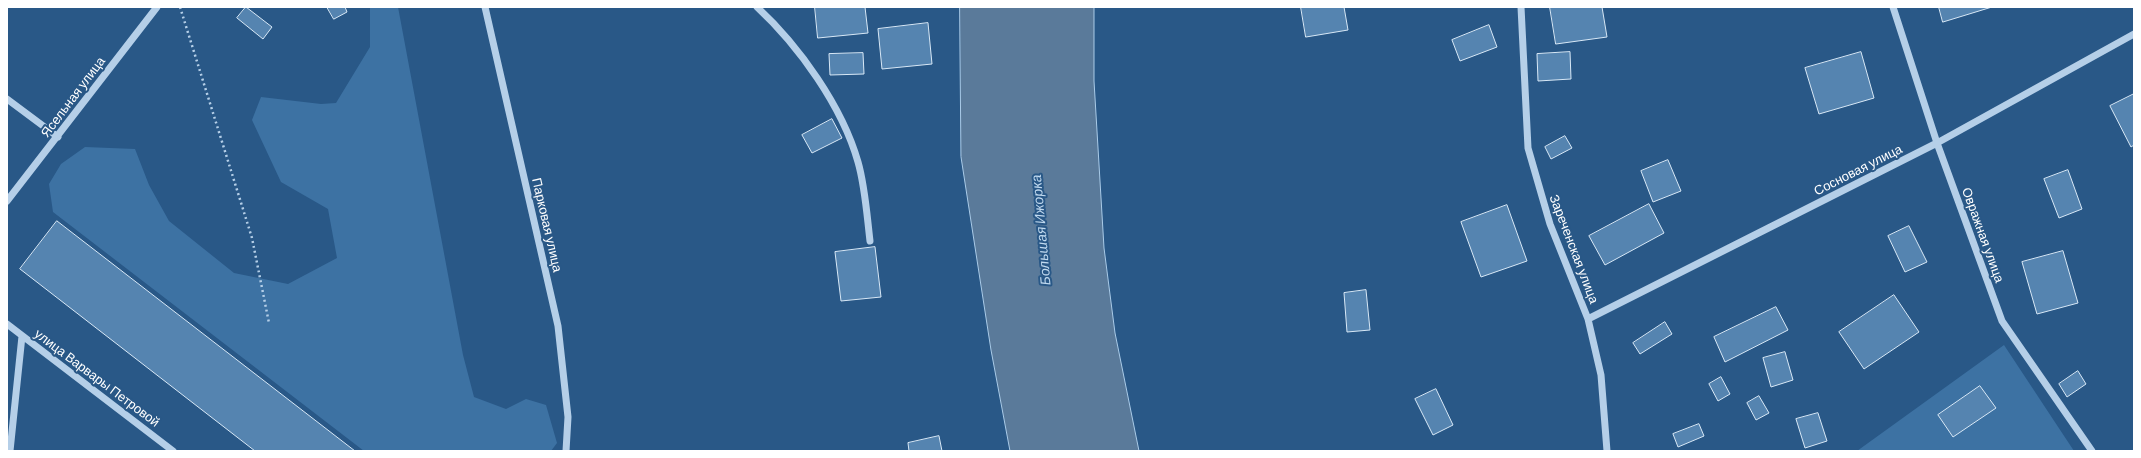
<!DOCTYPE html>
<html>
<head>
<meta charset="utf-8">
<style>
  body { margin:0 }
  #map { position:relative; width:2141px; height:458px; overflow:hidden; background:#295887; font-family:Barlow,sans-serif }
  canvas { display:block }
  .frame { position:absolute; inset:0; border:8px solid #fff; pointer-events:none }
</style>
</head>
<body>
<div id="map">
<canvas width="2141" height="458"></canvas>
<div class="frame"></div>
</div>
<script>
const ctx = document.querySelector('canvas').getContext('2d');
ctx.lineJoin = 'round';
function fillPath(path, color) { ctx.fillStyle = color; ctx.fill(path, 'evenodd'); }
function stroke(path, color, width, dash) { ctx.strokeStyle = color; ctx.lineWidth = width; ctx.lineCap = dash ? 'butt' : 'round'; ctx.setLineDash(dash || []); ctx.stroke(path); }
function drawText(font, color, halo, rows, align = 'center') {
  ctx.font = font + ' Barlow,sans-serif'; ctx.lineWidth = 4; ctx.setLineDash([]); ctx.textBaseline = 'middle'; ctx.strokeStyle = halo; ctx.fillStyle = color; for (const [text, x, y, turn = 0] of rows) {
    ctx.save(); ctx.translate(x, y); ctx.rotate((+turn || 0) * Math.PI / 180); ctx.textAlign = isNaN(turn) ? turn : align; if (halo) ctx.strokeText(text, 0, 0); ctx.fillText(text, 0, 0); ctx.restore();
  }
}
fillPath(new Path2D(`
  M370 7H398L463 355 474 397 506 409 526 399 546 405 557 443 551 451H364L53 212 49 184 61 164 85 147 135 149 149 185 169 221 234 273 288 284 337 258 328 209 281 182 252 120 261 97 321 104 336 103 370 47Z
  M2004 345 2074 451H1857Z`), '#3d72a3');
const water = new Path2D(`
  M960 7H1094V81L1104 248 1115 333 1139 451H1010L991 350 961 157Z`);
fillPath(water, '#5a7a9a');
stroke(water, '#aacbe8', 1);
const building = new Path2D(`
  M246 7 272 27 263 39 237 18Z
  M327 7H345L347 12 334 19Z
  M815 7H865L868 33 818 38Z
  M1301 7H1344L1348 30 1306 37Z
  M1550 7H1602L1607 37 1556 44Z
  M1939 7H1992L1943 22Z
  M928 23 932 64 882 69 878 29Z
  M1489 25 1497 47 1460 61 1452 40Z
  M1570 52 1571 79 1538 81 1537 54Z
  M1861 52 1874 98 1819 114 1805 68Z
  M863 53 864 74 830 75 829 54Z
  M2134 94V145L2131 147 2110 106Z
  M832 119 842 138 812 153 802 135Z
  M1565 136 1572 148 1551 159 1545 147Z
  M1668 160 1681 191 1653 202 1641 171Z
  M2068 170 2082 209 2059 218 2044 179Z
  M1649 204 1664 233 1605 265 1589 236Z
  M1507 205 1527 261 1481 277 1461 222Z
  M57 221 355 451H255L20 269Z
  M1909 226 1927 262 1905 272 1888 236Z
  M875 247 881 297 841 301 835 252Z
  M2063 251 2078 303 2037 314 2022 262Z
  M1366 290 1370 330 1347 332 1344 293Z
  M1894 295 1919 332 1864 369 1839 332Z
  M1776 307 1788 330 1725 362 1714 337Z
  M1665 322 1672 334 1640 354 1633 343Z
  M1785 352 1793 380 1771 387 1763 358Z
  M2078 371 2086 384 2067 397 2059 384Z
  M1721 377 1730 394 1718 401 1709 384Z
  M1980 386 1996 408 1953 437 1938 415Z
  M1436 389 1453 425 1433 435 1415 399Z
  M1759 396 1769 413 1756 420 1747 403Z
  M1818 413 1827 441 1805 448 1796 419Z
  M1699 424 1704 436 1678 447 1673 434Z
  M939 436 942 451H909L908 443Z`);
fillPath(building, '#5584b0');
stroke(building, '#d8e8f6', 1);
stroke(new Path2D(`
  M180 7 252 238 269 323`), '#b5cfe8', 2.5, [2, 3]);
stroke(new Path2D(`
  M485 7 558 326 568 417 566 451
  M757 7C799 46 842 106 858 162 865 186 867 216 870 241
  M1521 7 1528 148 1550 224 1588 319 1601 375 1607 451
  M1893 7 1937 143 2002 321 2092 451
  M7 99 58 137
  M7 201 157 7
  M1588 319 1937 143 2134 34
  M7 324 173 451
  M10 451 22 336`), '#b5cfe8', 7);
drawText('13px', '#fff', '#295887', [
  ["Ясельная улица",73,97,-53],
  ["Сосновая улица",1858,170,-27],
  ["Парковая улица",547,225,77],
  ["Овражная улица",1983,235,70],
  ["Зареченская улица",1574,249,69],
  ["улица Варвары Петровой",97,378,37]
]);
drawText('italic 14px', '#c0d9ef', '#295887', [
  ["Большая Ижорка",1041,230,-95]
]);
</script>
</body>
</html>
